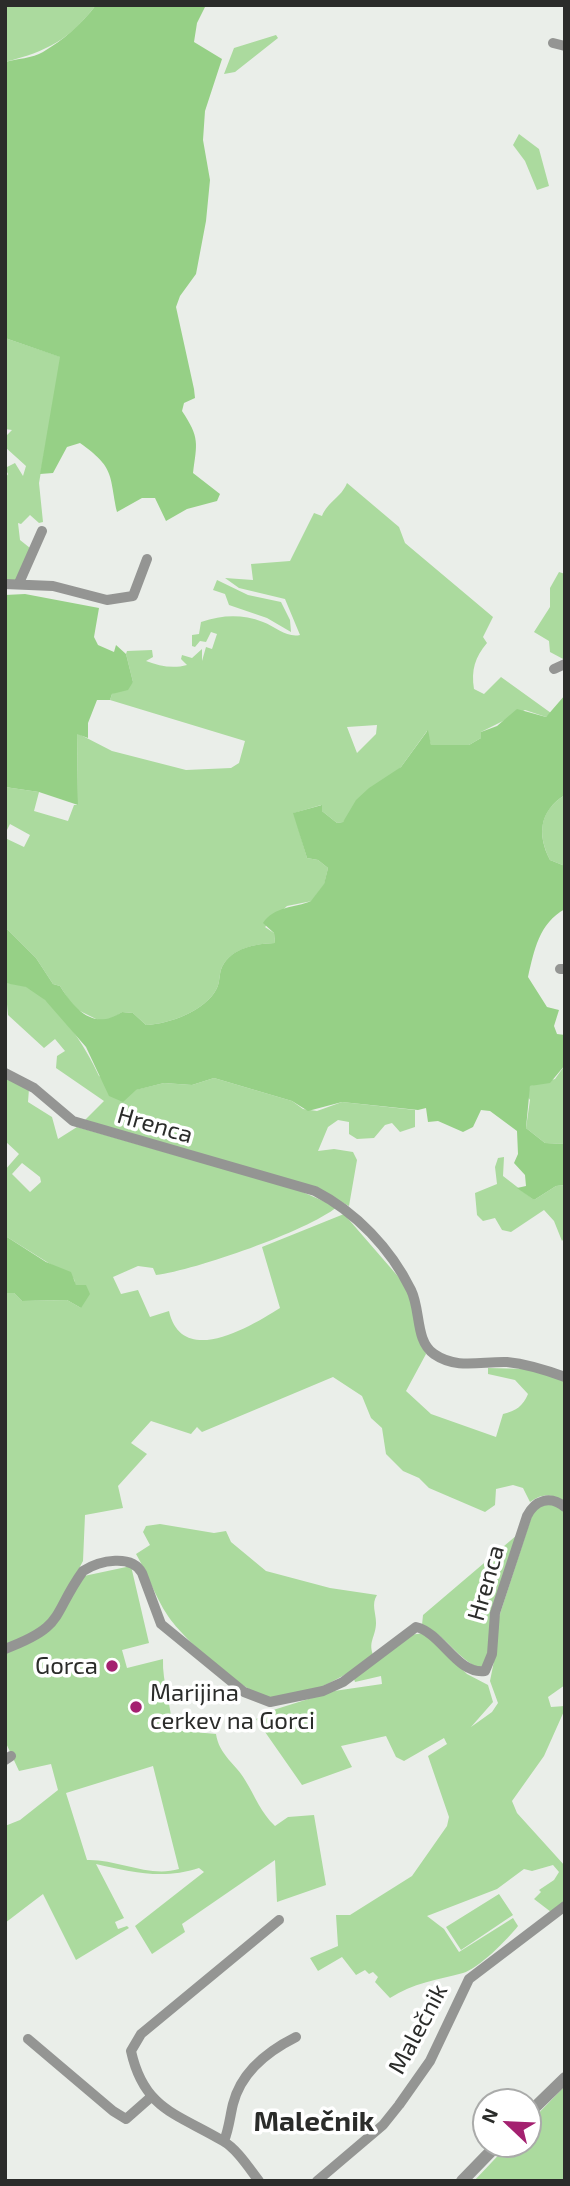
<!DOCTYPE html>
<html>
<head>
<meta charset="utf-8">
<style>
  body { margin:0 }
  #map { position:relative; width:570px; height:2186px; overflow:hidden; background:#eaeee9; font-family:"Exo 2",sans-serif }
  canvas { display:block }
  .frame { position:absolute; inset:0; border:7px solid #2b2c2a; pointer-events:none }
  .north { position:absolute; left:472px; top:2088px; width:70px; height:70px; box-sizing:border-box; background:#fff; border:2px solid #aaabaa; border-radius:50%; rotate:293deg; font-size:19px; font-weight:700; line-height:28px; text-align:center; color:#2b2c2a }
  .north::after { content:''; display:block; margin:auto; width:24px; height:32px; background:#a42170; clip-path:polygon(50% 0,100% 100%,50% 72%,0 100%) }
</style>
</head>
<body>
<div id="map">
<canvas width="570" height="2186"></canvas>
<div class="frame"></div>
<div class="north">N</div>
</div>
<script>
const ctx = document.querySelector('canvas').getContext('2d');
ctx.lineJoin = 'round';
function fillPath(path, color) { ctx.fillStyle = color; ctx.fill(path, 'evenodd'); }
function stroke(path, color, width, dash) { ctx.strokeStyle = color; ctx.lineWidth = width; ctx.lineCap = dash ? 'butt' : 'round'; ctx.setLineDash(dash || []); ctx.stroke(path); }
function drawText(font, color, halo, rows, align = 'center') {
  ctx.font = font + ' "Exo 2",sans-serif'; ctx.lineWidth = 7; ctx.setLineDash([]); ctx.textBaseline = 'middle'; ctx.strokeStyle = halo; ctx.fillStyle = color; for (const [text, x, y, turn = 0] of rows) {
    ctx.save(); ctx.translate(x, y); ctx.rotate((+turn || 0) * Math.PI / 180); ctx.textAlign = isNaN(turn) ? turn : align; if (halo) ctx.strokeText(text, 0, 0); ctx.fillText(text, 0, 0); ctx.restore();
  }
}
fillPath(new Path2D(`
  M5 5H96C69 40 48 51 5 62Z
  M276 35 278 38 235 72 224 74 234 48Z
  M519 134 539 149 549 186 537 190 525 161 513 145Z
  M5 338 61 357 39 483 43 522 39 523 30 515 21 524 18 523 20 540 30 548 22 581 6 588 5 479 8 474 5 468 15 463 23 476 26 466 5 447V437L12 430 5 429Z
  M347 483 399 527 405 543 493 617 483 637 487 643C475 657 471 670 474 689L484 694 501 677 551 713 546 717 525 710 481 732V738L469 745H431L427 731 401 767 343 822 337 823 322 811 321 805 294 813 307 858 318 860 328 868 324 885 312 901 287 906 265 927 274 933 275 943C257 944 232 947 222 967 219 973 220 982 217 988 206 1011 169 1024 146 1025L133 1013 122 1012 112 1019 100 1021 74 1008 60 986 53 984 36 958 5 927V838L24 847 30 835 10 824 5 834V787L39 792 34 811 68 821 74 805H78L77 733 112 751 186 770 231 768 239 763 245 741 110 700 112 694 133 682 126 654 127 651 152 650 153 657 146 661C159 666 173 669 187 665L181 659 182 655 192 658 202 649V661L206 647 212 649 217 634 211 632 206 642 200 641 195 647 192 646V635L199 634 201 622C223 615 241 614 263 622 276 627 287 638 300 635L285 599 239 588 225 578 253 580 251 564 290 561 314 513 322 516C328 501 341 498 347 483ZM377 725 376 734 357 753 347 727Z
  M559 572 565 574V660L550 652 549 641 534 632 550 607V588Z
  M217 580 248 595 281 602 290 620 291 632 267 618 229 605 225 594 213 590Z
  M565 795V866L550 860C537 834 539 811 565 795Z
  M5 983C12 984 21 984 27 987 57 1002 86 1047 99 1076L135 1090 164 1083 192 1085 214 1078 292 1101 303 1109 317 1111 342 1102 415 1110V1127L400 1132 392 1123 385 1125 374 1138 357 1139 349 1134V1122L338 1120 328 1127 318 1151 334 1149 353 1152 357 1160 349 1206 314 1188 85 1120 104 1101 56 1068 57 1056 65 1051 55 1039 44 1048 8 1015Z
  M565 1065V1144L545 1143 526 1128 530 1100 527 1095 530 1086 555 1079Z
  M5 1077 29 1089 28 1102 52 1117 58 1139 77 1127 298 1190 337 1207C307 1231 196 1270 156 1275L153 1268 138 1266 113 1277 121 1294 138 1290 150 1317 169 1311C182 1368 250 1327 280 1308L262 1247 344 1214 402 1281 412 1301 426 1354 406 1391 431 1414 496 1437 503 1414C516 1411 523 1406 528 1394L515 1380 488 1374V1368L528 1369 565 1381V1501C550 1494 543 1493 530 1502L523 1488 513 1485 496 1489 495 1505 485 1512 429 1488 419 1478 403 1471 386 1454 382 1428 371 1418 362 1396 333 1377 202 1432 197 1427 191 1434 151 1421 131 1443 147 1454 118 1486 123 1508 85 1515 83 1561 52 1619 33 1633 5 1645V1293H14L22 1301 67 1300 81 1308 74 1279 7 1237 5 1240V1170L19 1154 5 1141ZM22 1163 40 1177 41 1182 30 1192 12 1174Z
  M504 1157 503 1176 534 1200 556 1186 565 1185V1237L562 1241 554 1221 544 1210 511 1232 502 1230 495 1218 483 1221 477 1215 475 1193 497 1184 495 1167 498 1158Z
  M550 1503 565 1511V1685L548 1697 551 1707 565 1706V1709L544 1756 512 1801 517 1813 565 1866V1901L551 1912 534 1899 541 1892 539 1890 554 1880 559 1872 553 1865 532 1871 524 1869 497 1889 427 1916 444 1929 459 1952 513 1918 518 1926C508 1939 478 1969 463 1973 437 1980 413 1983 390 1998L375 1982 378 1977 373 1972 369 1974 365 1970 356 1975 342 1957 318 1971 310 1958 338 1946 336 1915H350L412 1876 447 1826 449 1817 428 1756 447 1744 444 1738 404 1761 396 1757 386 1736 341 1746 352 1767 302 1785 256 1719 270 1711 334 1691 382 1684 381 1676 355 1682 354 1679 409 1635 425 1633 467 1674 488 1685 493 1702 471 1727 492 1712 498 1703 490 1681 495 1656 496 1626 534 1509Z
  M160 1524 214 1533 226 1531 231 1542 266 1571 330 1588 377 1595C371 1604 376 1613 376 1623 376 1637 367 1642 374 1657 353 1671 302 1701 276 1700 248 1698 183 1639 168 1616 155 1597 148 1574 136 1554L150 1545 143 1532 146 1526Z
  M517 1535 489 1660 482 1669C458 1661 446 1634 422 1625L423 1615Z
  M131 1566 149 1643 122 1650 127 1668 163 1659C162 1683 172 1705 172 1730L216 1734C219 1755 236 1764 245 1780 255 1796 261 1813 275 1826L288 1817 314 1815 326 1885 277 1902 275 1860 182 1924 185 1932 152 1954 135 1926 204 1872 199 1868C163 1880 132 1872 96 1864L124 1918 115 1922 118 1929 127 1926 129 1928 76 1960 43 1894 5 1923V1826L20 1820 58 1790 51 1764 19 1771 5 1741V1652L57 1622 84 1576ZM153 1766 179 1869C149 1878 118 1859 87 1860L66 1793Z
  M499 1894 513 1915 461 1950 446 1927Z
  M565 2086V2181H474L509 2144H528V2124Z`), '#abda9e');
fillPath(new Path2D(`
  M96 5H206L197 23 194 42 222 59 205 111 203 140 210 180 206 221 196 274 180 296 176 307 194 389 195 398 184 403 182 411C200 438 197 443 193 473L220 494 217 501 187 509 166 521 155 498H142L117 512C109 474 115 468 80 443L67 447 53 473 40 474 60 357 5 338V62C16 59 33 58 43 52 63 40 81 25 96 5Z
  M25 594 99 608 94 637 98 645 114 652 116 645 126 654 133 682 128 690 112 694 110 700H97L88 723V738L77 734 78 805 39 792 5 787V595Z
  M565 695V795C539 811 537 835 550 860L565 866V909C539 923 534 951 528 977L547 1007 559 1010 554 1026 557 1034 565 1035V1065L550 1083 530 1086 526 1128 545 1143 565 1144V1185L556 1186 534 1200 517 1188 526 1186 525 1175 514 1163 518 1154 517 1131 490 1111 481 1110 473 1127 463 1132 438 1121 428 1122 426 1108 418 1110 342 1102 308 1111 292 1101 214 1078 192 1085 164 1083 136 1090 123 1102 109 1096 86 1047 45 1000 26 987 5 983V927L36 958 53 984 60 986C75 1010 94 1031 122 1012L133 1013 146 1025C169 1024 206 1011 217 988 220 982 219 973 222 967 232 947 256 944 275 943L274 933 263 923C274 906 295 908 311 901L324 884 328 868 318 860 307 858 293 813 322 805V811L337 823 343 822 356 800 369 788 401 767 428 730 431 745H469L481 738V732L497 726 517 709 546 717Z
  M7 1237 46 1262 71 1272 76 1285H86L90 1294 81 1308 67 1300 22 1301 14 1293H5Z`), '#96d086');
stroke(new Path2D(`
  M553 43 565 46
  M19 583 42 531
  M5 584 53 586 107 600 133 596 147 559
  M554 669 565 664
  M560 969H565
  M5 1073 34 1088 73 1121 315 1191C356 1212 391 1249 411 1290 421 1310 415 1341 434 1354 457 1370 482 1361 507 1362 527 1364 546 1370 565 1377
  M5 1649C66 1626 51 1616 83 1571 100 1560 132 1554 142 1573L161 1624 244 1692 270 1702 323 1691 343 1682 416 1627C442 1633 457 1675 485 1671L492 1654 495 1613 527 1516C535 1500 550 1495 565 1507
  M5 1760 11 1756
  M28 2039 113 2111 126 2119 151 2097
  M224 2141C229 2129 230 2116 233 2104 241 2072 268 2051 296 2037
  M259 2181C249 2168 237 2149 223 2141 178 2114 144 2110 131 2051L141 2034 279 1920
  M317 2181 383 2125 399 2105 430 2061 469 1979 565 1906`), '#949593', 10);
stroke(new Path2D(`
  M528 2114 565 2078
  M462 2181 498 2144`), '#949593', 12);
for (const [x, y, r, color] of [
  [112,1666,7,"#a42170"],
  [136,1707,7,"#a42170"]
]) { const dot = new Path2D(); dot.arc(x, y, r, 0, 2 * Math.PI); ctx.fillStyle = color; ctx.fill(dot); stroke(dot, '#fff', 2.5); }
drawText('24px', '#2b2c2a', '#fff', [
  ["Hrenca",155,1125,16],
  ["Hrenca",486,1583,-74],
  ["Malečnik",418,2029,-62]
]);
drawText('24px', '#2b2c2a', '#fff', [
  ["Gorca",98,1666],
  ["Marijina",150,1693,"left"],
  ["cerkev na Gorci",150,1721,"left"]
], 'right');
drawText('bold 28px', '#2b2c2a', '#fff', [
  ["Malečnik",314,2122]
]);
</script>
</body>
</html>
